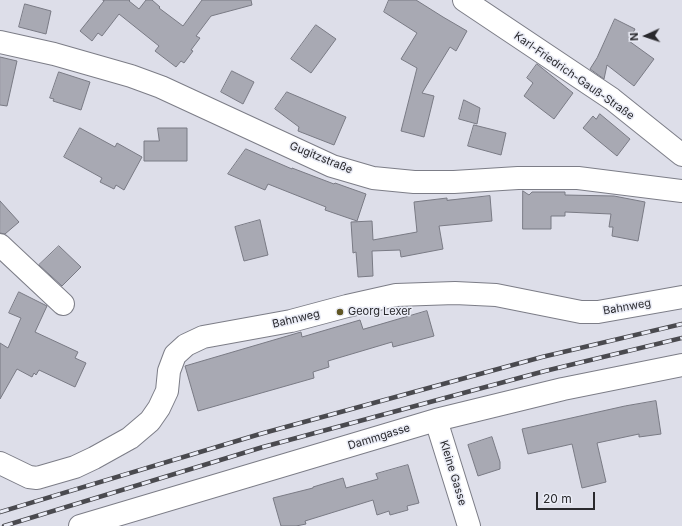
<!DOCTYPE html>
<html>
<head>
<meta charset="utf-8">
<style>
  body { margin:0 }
  #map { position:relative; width:682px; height:526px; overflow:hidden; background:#dddee9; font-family:Inter,sans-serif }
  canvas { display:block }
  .north { position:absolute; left:626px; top:16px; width:40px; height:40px; -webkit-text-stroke:3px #eaecf6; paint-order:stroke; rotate:267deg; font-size:11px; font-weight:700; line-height:16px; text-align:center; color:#29292d }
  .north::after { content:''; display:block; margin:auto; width:14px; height:18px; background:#29292d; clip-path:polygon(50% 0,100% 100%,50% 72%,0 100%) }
  .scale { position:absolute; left:536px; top:492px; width:59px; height:18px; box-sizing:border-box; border:2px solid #29292d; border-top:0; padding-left:5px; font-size:12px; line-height:14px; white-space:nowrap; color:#29292d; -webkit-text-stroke:3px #eaecf6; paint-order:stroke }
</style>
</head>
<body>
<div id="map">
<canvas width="682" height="526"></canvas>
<div class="north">N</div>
<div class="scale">20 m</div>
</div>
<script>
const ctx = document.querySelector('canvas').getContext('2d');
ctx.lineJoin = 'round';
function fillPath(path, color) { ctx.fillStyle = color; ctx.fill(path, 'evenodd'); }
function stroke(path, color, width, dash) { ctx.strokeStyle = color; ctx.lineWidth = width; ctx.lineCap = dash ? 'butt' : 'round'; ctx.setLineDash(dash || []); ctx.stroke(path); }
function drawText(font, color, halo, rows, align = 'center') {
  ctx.font = font + ' Inter,sans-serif'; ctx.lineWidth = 3; ctx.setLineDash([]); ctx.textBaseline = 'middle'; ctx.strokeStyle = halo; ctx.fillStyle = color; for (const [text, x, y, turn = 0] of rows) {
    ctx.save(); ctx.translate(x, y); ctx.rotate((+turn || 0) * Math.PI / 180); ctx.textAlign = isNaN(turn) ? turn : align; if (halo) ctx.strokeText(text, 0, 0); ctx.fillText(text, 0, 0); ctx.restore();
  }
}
const building = new Path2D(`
  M103 0H130L129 1 139 9 146 0H152L160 7 159 8 183 26 202 0H251L252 5 211 16 196 36 200 38 191 50 193 51 184 63 181 61 176 67 155 51 159 46 119 14 102 36 98 33 92 41 80 31 104 1Z
  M389 0H416L443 17 467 31 456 51 450 47 422 93 434 96 424 137 401 131 417 68 401 59 417 33 384 12Z
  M25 4 51 11 46 34 19 27Z
  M615 19 635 29 629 41 654 59 634 86 607 65 604 79 590 69 597 58Z
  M316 25 336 39 311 73 291 59Z
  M0 57 17 61 7 106 0 105Z
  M537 64 573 93 554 119 524 96 533 83 527 78Z
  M232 71 254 82 243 104 221 92Z
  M59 72 90 82 81 110 53 101 54 99 50 98Z
  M287 92 346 117 334 145 298 131 299 127 275 109Z
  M464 100 480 108 477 124 459 119Z
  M600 114 630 139 617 156 583 128 593 116 596 119Z
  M474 125 506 133 501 155 468 146Z
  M80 128 115 147 117 143 142 157 124 190 116 185 114 189 100 182 102 178 64 157Z
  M158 128H187V161H144V141H159Z
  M246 149 292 169V168L334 184 335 183 366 194 357 221 325 210 326 207 268 184 265 190 228 174Z
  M523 191 529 195 532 192H565V195L614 196 645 202 638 241 612 236 613 227H609L611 214 565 212V216H551V229H523Z
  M490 196 492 221 439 226 443 249 401 257 400 250 372 251 373 276 358 277 356 252 353 253 351 222 372 221 373 240 417 232 414 202 447 198V200Z
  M0 201 19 222 5 234 0 233Z
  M260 220 268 255 244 261 235 227Z
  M59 246 81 267 62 286 39 265Z
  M19 292 47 306 35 332 78 352 75 358 86 363 75 387 39 370 36 375 34 373 32 377 17 369 0 399V343L8 348 21 318 9 313Z
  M427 311 434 336 393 347 392 342 328 361 329 367 313 372 314 378 198 411 185 366 301 332 302 337 360 320 363 329Z
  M656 401 661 434 639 437V434L597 443 606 482 582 488 572 444 528 454 522 429 625 406Z
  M492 437 500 462V469L478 476 468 445Z
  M408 465 419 503 407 506 408 510 390 515 389 511 377 515 373 500 305 521 306 524 296 526H281L273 498 313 488V487L343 478 346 488 378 479 376 474Z`);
fillPath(building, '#a8a9b3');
stroke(building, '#797a84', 1);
const minor = new Path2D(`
  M464 0 612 99 682 155
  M0 42 54 54 131 76 161 87 332 166 373 178 414 182H454L518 178H578L682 191
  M0 245 63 304
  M436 420 469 526
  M0 463 29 477 37 478 75 467 94 458 130 438 150 421 159 408 167 391 169 371 175 355 186 345 203 337 291 321 347 306 396 295 455 293 496 295 581 312H598L682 297
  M80 526 436 420 563 389 682 365`);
stroke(minor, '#7c7d87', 24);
stroke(minor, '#fff', 22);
const rail = new Path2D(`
  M0 512 260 434 542 357 682 324
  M4 526 263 447 545 371 682 338`);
stroke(rail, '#4a4a4f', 4.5);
stroke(rail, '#eaecf6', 3, [9]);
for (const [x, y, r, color] of [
  [340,312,4,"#605623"]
]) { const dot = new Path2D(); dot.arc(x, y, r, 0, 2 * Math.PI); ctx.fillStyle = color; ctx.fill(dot); stroke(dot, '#eaecf6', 1.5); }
drawText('11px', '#29292d', '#eaecf6', [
  ["Karl-Friedrich-Gauß-Straße",574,76,35],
  ["Gugitzstraße",321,158,22],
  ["Bahnweg",627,307,-10],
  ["Bahnweg",296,319,-13],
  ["Dammgasse",379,437,-17],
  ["Kleine Gasse",453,473,73]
]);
drawText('11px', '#29292d', '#eaecf6', [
  ["Georg Lexer",348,312]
], 'left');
</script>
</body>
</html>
